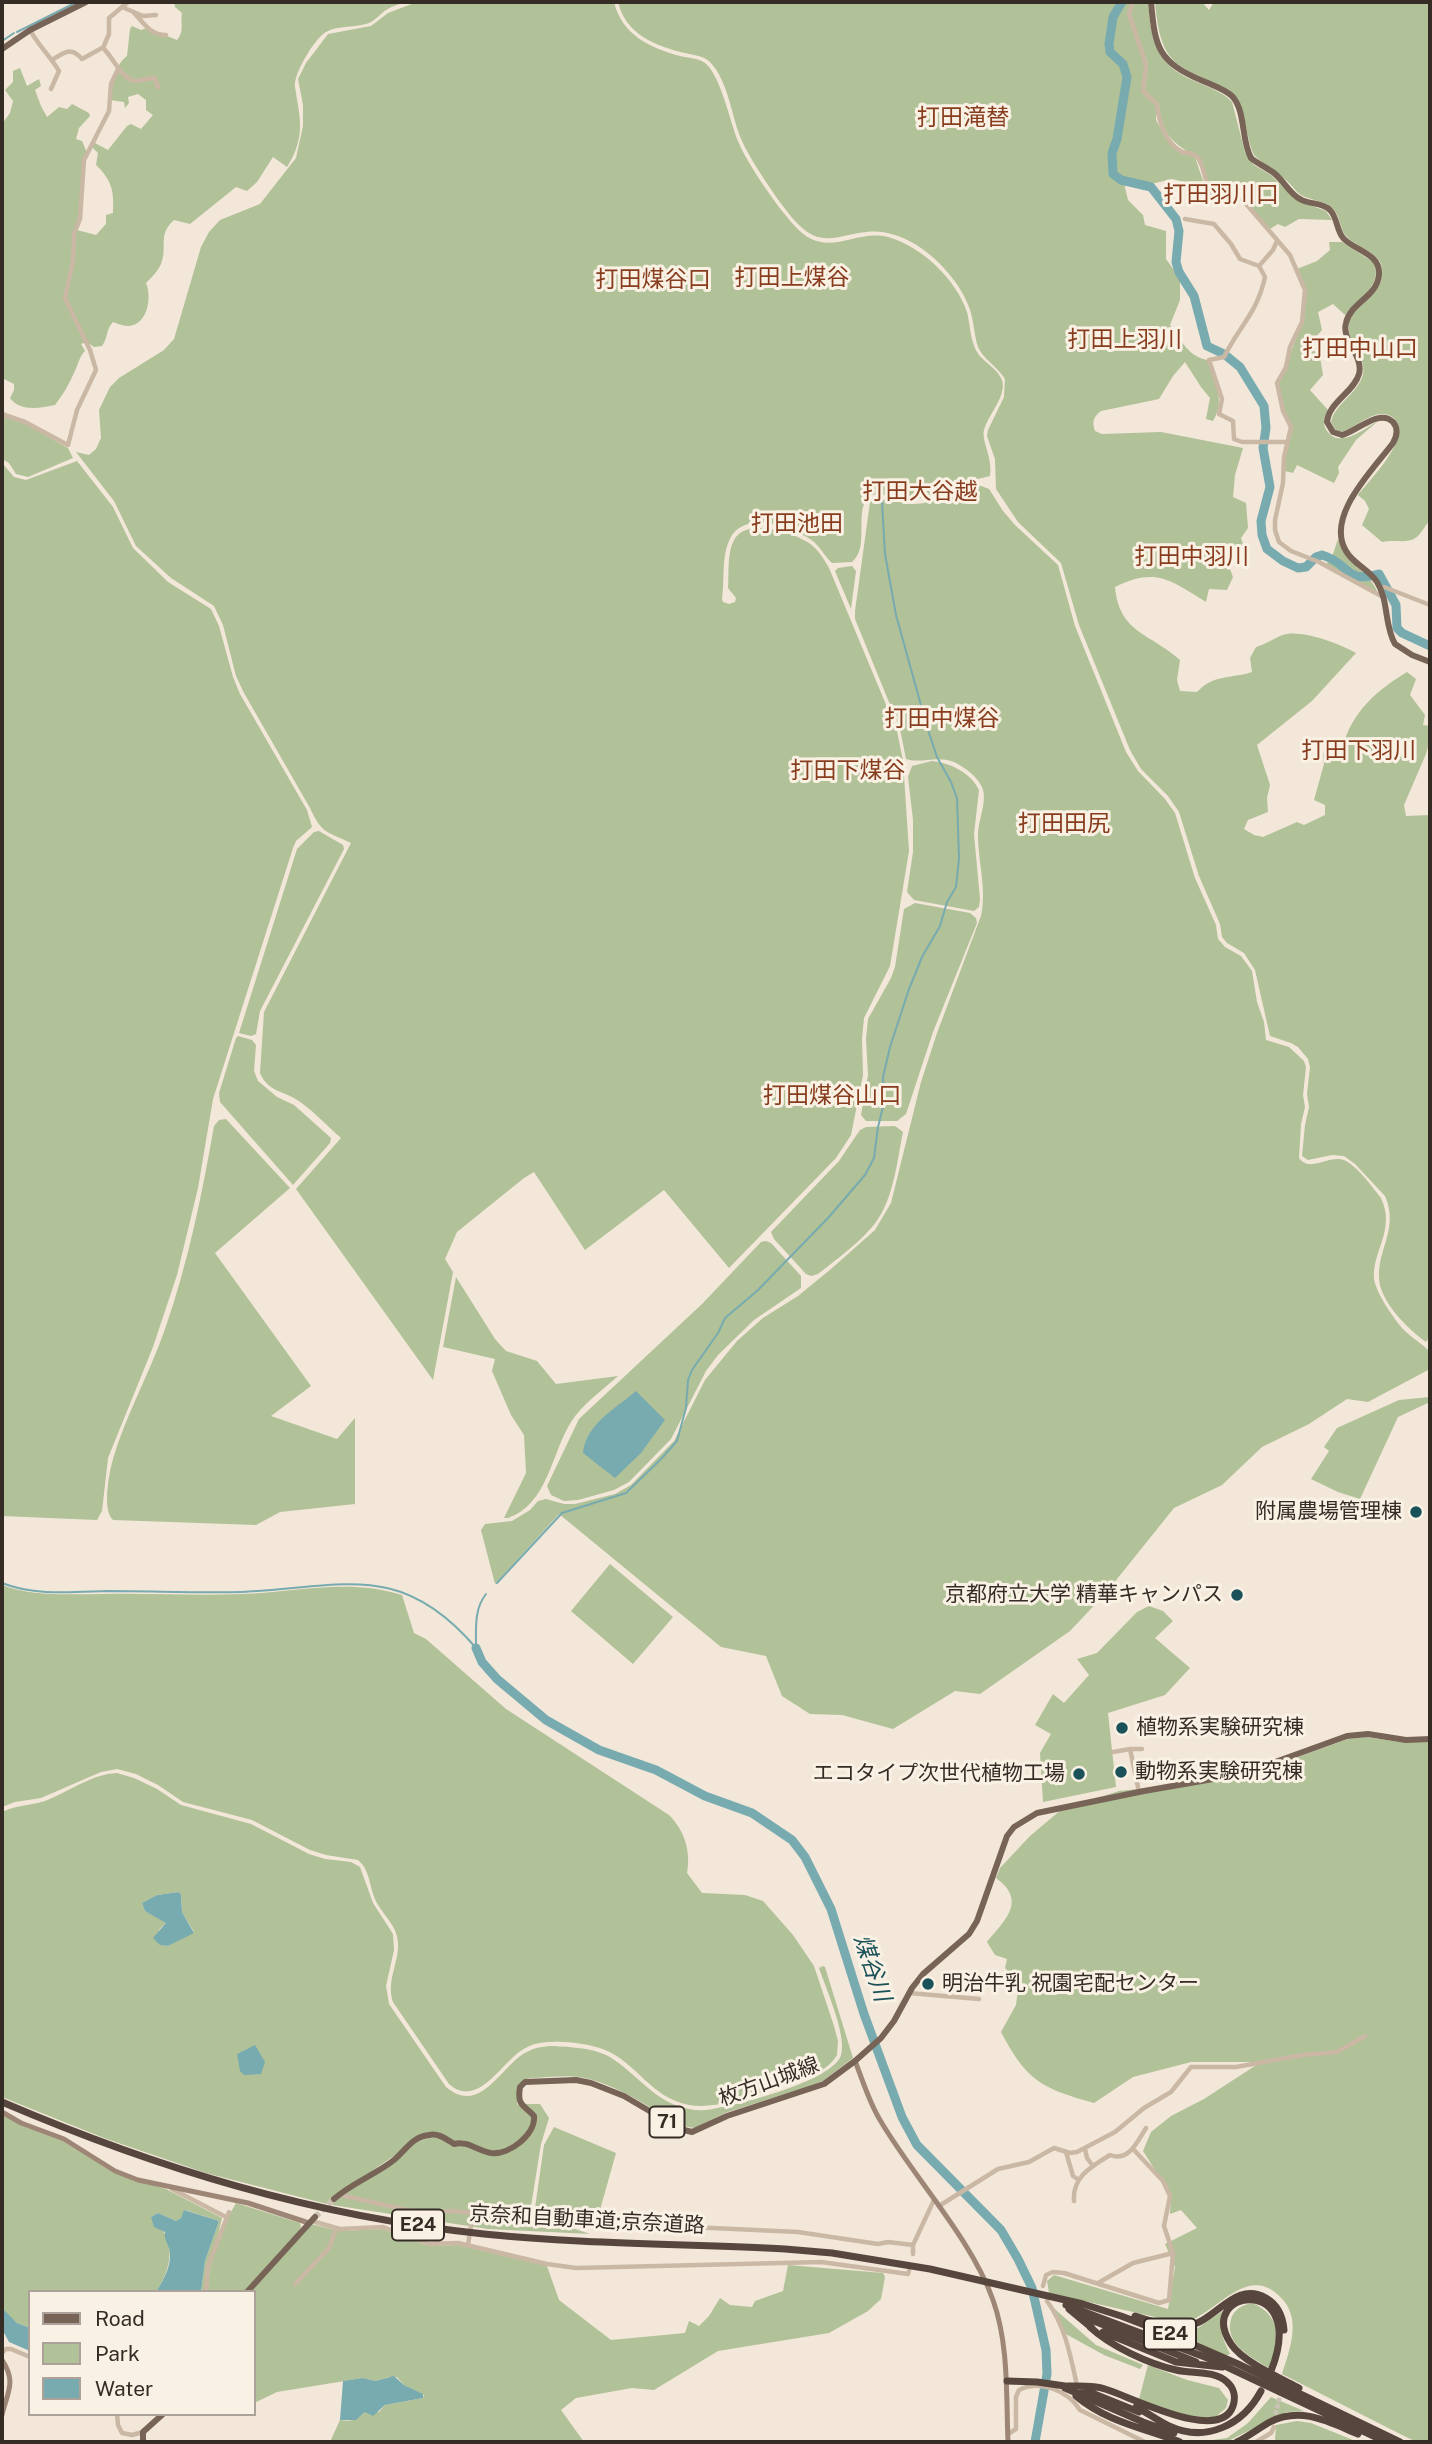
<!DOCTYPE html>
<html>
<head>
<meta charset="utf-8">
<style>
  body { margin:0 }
  #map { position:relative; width:1432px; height:2444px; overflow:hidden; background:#f2e7d9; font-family:"Public Sans",sans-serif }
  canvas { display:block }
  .frame { position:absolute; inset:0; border:4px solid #362c26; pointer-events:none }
  .legend { position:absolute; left:28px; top:2290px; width:228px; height:126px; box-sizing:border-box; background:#faf1e5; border:2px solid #aca299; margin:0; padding:9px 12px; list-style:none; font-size:21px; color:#362c26 }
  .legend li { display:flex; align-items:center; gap:14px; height:35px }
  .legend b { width:35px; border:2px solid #aca299 }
</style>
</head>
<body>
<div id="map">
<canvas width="1432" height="2444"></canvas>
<div class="frame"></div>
<ul class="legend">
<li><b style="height:9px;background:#786457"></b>Road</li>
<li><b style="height:19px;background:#b1c198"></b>Park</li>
<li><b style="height:19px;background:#77abb0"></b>Water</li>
</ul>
</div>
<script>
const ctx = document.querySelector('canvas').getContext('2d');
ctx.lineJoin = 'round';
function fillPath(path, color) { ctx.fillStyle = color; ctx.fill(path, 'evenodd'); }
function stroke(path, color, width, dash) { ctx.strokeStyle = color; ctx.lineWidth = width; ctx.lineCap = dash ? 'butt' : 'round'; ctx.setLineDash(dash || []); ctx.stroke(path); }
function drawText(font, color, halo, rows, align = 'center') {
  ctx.font = font + ' "Public Sans","Noto Sans JP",sans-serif'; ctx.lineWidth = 6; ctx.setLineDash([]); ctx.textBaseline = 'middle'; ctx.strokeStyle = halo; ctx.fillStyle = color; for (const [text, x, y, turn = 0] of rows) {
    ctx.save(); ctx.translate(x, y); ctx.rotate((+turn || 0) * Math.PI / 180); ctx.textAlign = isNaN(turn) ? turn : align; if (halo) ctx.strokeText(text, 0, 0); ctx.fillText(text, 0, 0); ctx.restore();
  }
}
fillPath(new Path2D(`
  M174 2H242L245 4 249 2H406C400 4 392 6 386 10 380 14 376 20 369 23 356 28 338 25 326 32 315 38 293 74 295 87 300 119 306 137 287 167L273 157 257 182 247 191 236 187 190 224 174 220C157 235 168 247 161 264 158 271 151 278 146 283 152 297 148 324 129 326 123 326 118 324 113 322 106 329 108 338 102 346L94 347 87 342 81 344 85 351C79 357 78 365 74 373 69 384 63 395 55 405 40 408 20 412 10 398L14 390V384L2 378V124L10 113 13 101 5 90 13 82V71L20 68 27 86 39 79 41 86 35 90 41 106 47 117 59 107 67 109 72 104 89 113 90 116 79 128 76 139 82 141 88 155 83 165 84 183 77 230 96 235 106 224V215L113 213C114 193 113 181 96 165L98 153 91 146 93 142 108 150 127 126 131 124 141 129 153 115 146 110V100L138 94 128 97 129 103 125 108 124 102 110 100C113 83 113 67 127 56L130 29 132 26 141 30 147 28 177 40C185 30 180 25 182 13L175 7Z
  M417 2H614C622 35 650 48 680 56 688 58 698 58 705 63 721 76 730 122 738 141 746 162 778 208 794 225 826 262 853 228 888 237 921 246 956 279 967 312 970 324 970 337 975 348 980 361 997 367 1002 380 1007 396 988 415 984 430 981 440 993 458 990 476L965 482 926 497 914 499 876 494 868 496C854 514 870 547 852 562L832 563C825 557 821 548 814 542 795 527 743 509 730 539 721 556 725 580 722 599L723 602 729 604 735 602 736 598 728 588C729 573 727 553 734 540 746 517 792 532 809 543 818 549 824 559 829 568L897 731 903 761 909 851 890 966 864 1018 862 1039 863 1075 851 1135 836 1158 729 1268 664 1190 585 1250 534 1172 524 1178 457 1232 445 1259 453 1272 433 1380 296 1189 341 1138C326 1125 311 1108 294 1098 281 1091 267 1090 260 1073L264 1012 351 843C326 831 322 834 310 808L244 693 236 676 223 625 214 606 171 578 136 546 114 501 76 452 89 455 96 449 101 438 99 410 110 387 119 378 164 350 174 339 201 247 209 232 220 220 260 204 296 158 303 126V105L298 79 306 63 328 34 371 26 388 13Z
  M618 2H1131L1127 14 1145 65 1142 92 1156 105V120L1168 141 1195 157 1205 187 1172 179 1151 184 1138 180 1123 179 1128 200 1143 215 1145 225 1166 231V259L1180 278V300L1170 325C1183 341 1186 355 1207 360 1215 383 1226 399 1213 421L1206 419 1210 398 1201 387 1185 362 1173 376 1159 399 1101 411C1093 417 1092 422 1095 431L1102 434 1161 432 1243 448 1235 475 1233 497 1246 503 1248 528 1241 538 1245 550 1243 557 1224 554 1233 577 1227 590 1209 589 1206 602C1170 580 1156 567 1115 587 1119 633 1150 633 1180 660L1177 680 1180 691 1197 692C1214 674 1230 679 1252 672L1250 658 1256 647C1268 644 1278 635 1287 634 1306 631 1340 644 1356 653L1312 701 1257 745 1270 785 1267 798 1268 812 1248 820 1244 829 1254 835 1263 837 1297 822 1304 825 1325 815V805L1314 800 1324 764 1323 753 1343 746C1352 712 1377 690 1407 672L1416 679 1410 695 1425 715 1423 725 1430 726V739L1426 754 1404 805 1406 816 1430 815V927L1428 931 1430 933V1336L1426 1342C1408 1329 1379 1301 1379 1277 1378 1248 1399 1228 1385 1196L1355 1164 1344 1156 1332 1155 1308 1160 1302 1156 1305 1125 1309 1107 1307 1094 1310 1067 1308 1059 1298 1047 1291 1043 1270 1036 1255 970 1244 953 1227 943 1222 937 1220 924 1199 876 1179 812 1168 796 1141 769 1130 750 1079 625 1061 563 1018 522 996 489 995 459 987 436 988 430 1004 397 1005 379C998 367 983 359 978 347 974 335 974 322 970 310 962 284 936 256 913 243 899 235 882 230 867 232 840 234 822 249 798 224 782 208 751 161 742 141 731 116 729 82 710 62 704 56 694 55 685 53 656 46 626 35 618 2Z
  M1135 2H1148C1152 46 1155 65 1199 83 1210 88 1223 92 1232 102L1245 152 1254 165 1271 175 1296 200 1326 211 1332 220 1299 219 1285 227 1278 224 1270 229 1242 197H1221L1212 193 1199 157C1174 146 1160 132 1159 104L1145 91 1148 64 1130 14Z
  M1155 2H1202L1209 10 1214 2H1430V521C1425 525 1423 531 1418 536 1408 545 1395 539 1382 542L1362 525 1369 509 1365 501 1358 495C1370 480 1411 438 1396 421 1393 416 1388 414 1382 414 1368 414 1355 428 1341 432L1335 429 1331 422C1335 403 1359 393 1363 374 1367 356 1345 340 1349 323 1354 304 1379 298 1382 276 1386 252 1359 250 1346 236 1339 228 1341 215 1332 208 1324 200 1313 201 1303 196 1298 194 1295 189 1291 185 1280 173 1266 167 1254 155 1244 134 1248 106 1229 90 1175 64 1161 67 1155 2Z
  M1329 242H1342L1373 262C1385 284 1357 300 1345 315L1333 304 1318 312 1322 330 1309 345 1320 357 1323 375 1310 390 1328 410C1324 417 1322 424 1327 431 1340 449 1364 429 1378 421L1356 440 1338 467 1339 473 1334 483 1297 465 1293 473 1285 471V458L1293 427 1284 411 1278 383 1303 322 1307 290 1297 269 1317 261 1330 250Z
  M2 416 24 423 68 448 73 458 28 477 16 474 9 463 2 459Z
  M77 461 113 507 133 548 168 582 211 609 219 626 233 677 240 694 307 810 312 827 296 841 293 848 213 1099 198 1188 177 1275 153 1347 108 1458 102 1511 97 1520 2 1516V463L14 477 26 480Z
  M976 484 989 489 1003 511 1015 525 1058 565 1075 626 1126 752 1138 771 1165 799 1175 813 1195 878 1216 925 1218 939 1225 947 1241 956 1252 971 1257 1002 1264 1022 1266 1040 1289 1047 1304 1061 1306 1067 1303 1095 1305 1107 1301 1124 1299 1158C1311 1174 1330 1153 1346 1161 1359 1168 1372 1187 1381 1198 1396 1230 1372 1251 1374 1279 1376 1293 1395 1321 1405 1331 1413 1339 1423 1344 1430 1352V1369L1368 1402 1347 1399 1309 1424 1262 1447 1222 1485 1174 1508 1105 1594 1070 1631 980 1694 955 1691 893 1729 842 1715 810 1714 782 1696 766 1656 721 1647 559 1514 495 1584 481 1530 485 1524 512 1521 530 1510 538 1501 546 1499 564 1504H575L615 1494 631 1485 674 1441 705 1380 737 1341 763 1318 798 1296 831 1269 875 1230 891 1203 921 1082 937 1033 981 916C987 889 978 862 978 835 978 820 988 801 982 787 977 776 964 767 954 762 937 755 921 764 906 759L900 729 855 619V611L870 502C881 495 900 504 913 504 936 504 955 491 976 484Z
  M1338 539C1346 565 1369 570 1378 593L1326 565 1333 554Z
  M852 566 856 571 851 609 835 571 838 568Z
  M932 761C951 763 971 773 979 790L974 834 980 899 979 907 974 911 914 900 907 892 913 852V820L908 777 912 766Z
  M319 831 343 845 344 849 260 1011 256 1034 251 1036 239 1033 297 849 314 832Z
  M915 903 970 913 976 918 977 923 933 1032 906 1114 897 1121H866L861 1115 868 1075 866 1039 868 1019 891 978 895 967 904 909Z
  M238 1036 252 1040 256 1045 254 1071 258 1081 277 1097 294 1105 331 1138 330 1143 293 1185 220 1102 219 1093 236 1038Z
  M226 1119 290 1188 215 1253 311 1386 271 1416 337 1439 355 1418V1504L280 1512 256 1525 113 1520C102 1510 109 1473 113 1459 126 1414 150 1373 165 1329 188 1263 202 1195 214 1126L219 1120Z
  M895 1126 903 1132C897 1161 894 1197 876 1222 863 1240 836 1260 818 1274L811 1276 806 1274 774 1239 771 1232 839 1161 860 1130 866 1127Z
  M766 1241 771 1243 801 1276V1288L754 1320 718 1355 706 1371 671 1439 629 1482 614 1490 578 1500 564 1501 551 1495 547 1486 579 1419 702 1304 761 1242Z
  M456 1277 495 1339 506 1351 537 1361 556 1384 618 1376C603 1390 582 1404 571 1422 551 1454 548 1504 508 1518H504L526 1473 524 1435 511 1415 492 1371 495 1359 443 1347Z
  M1430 1397V1402L1398 1417 1360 1499 1338 1492 1311 1479 1329 1451 1324 1447 1337 1428 1399 1400Z
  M610 1564 673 1617 633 1664 571 1611Z
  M2 1585C33 1597 70 1594 103 1594 149 1593 196 1596 242 1594 295 1592 350 1578 402 1595L414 1633 426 1639 506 1709 669 1815C685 1831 691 1852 687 1873L702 1893 745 1895 763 1901 793 1935 814 1966 834 2026 838 2041 837 2055C826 2074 802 2079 782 2085 756 2094 717 2110 689 2105 651 2098 636 2062 605 2050 590 2044 567 2041 552 2042 541 2042 531 2044 522 2050 500 2064 478 2109 449 2084L393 2002C386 1981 399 1963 398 1943 397 1924 382 1915 375 1899 369 1885 370 1870 358 1860L326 1855 310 1850 252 1820 183 1802 158 1785 136 1774 117 1769 101 1772 41 1798 15 1802 2 1807Z
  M1149 1606 1163 1611 1173 1621 1155 1638 1190 1668 1165 1695 1108 1713 1116 1787 1043 1802 1040 1753 1051 1734 1035 1725 1053 1694 1064 1703 1089 1675 1077 1659 1097 1653 1137 1612Z
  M1366 1737 1400 1742H1430V2442H1417L1404 2436 1282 2374C1289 2352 1301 2322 1284 2301 1252 2263 1224 2304 1194 2319 1188 2322 1180 2321 1173 2321L1049 2293 1047 2281 1054 2275 1168 2309 1175 2267 1165 2244 1197 2228 1181 2210 1170 2214 1171 2195 1143 2151 1151 2132 1171 2116 1204 2099 1261 2062H1191L1133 2077 1094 2103C1041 2088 1027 2081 1001 2032L1016 2005 1019 1982 1005 1968 1007 1959 995 1955 987 1942C1004 1921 1028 1901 996 1878L1000 1868 1030 1836 1062 1809 1119 1791 1195 1783 1281 1763 1348 1739Z
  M117 1773 134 1778 157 1789 181 1805 251 1824 309 1854 325 1859 351 1862 360 1867 373 1903 393 1934 394 1950 386 1986 389 2004 446 2087C479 2115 499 2070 523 2054 533 2048 542 2046 554 2046 569 2047 592 2048 606 2055 631 2068 648 2094 675 2105 685 2109 696 2111 706 2110 732 2107 834 2081 841 2055 847 2035 826 1989 819 1968L823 1966 825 1967 853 2058 823 2081 810 2086 725 2113 695 2128 682 2126C649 2108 617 2083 579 2077 563 2075 545 2078 530 2078 516 2082 518 2092 517 2104L531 2114 533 2119 526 2135 505 2149 490 2151 463 2140 454 2142 429 2133 392 2159 342 2190 327 2204 206 2173 104 2138 2 2097V1812C16 1805 30 1806 45 1801 68 1792 92 1774 117 1773ZM179 1892 181 1895 182 1912 194 1932 168 1946 162 1945 159 1930 166 1923 161 1919 145 1911 142 1903 157 1895Z
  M523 2104H540L549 2118 541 2144 528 2225 575 2229 590 2234 488 2229 332 2205C349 2188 414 2135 437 2137 454 2138 473 2148 489 2155 508 2147 535 2142 537 2119Z
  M2 2114 20 2125 63 2141 114 2173 166 2189 222 2218 205 2292H201L205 2261 219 2221 185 2210 181 2218 176 2221 158 2213 151 2217C155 2222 162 2228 165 2234 175 2254 167 2275 156 2292H30V2328L17 2323 2 2310Z
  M554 2127 616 2153 596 2224 545 2220 535 2208 544 2145Z
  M236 2203 300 2223 301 2227 295 2237 245 2292H207C210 2260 220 2230 236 2203Z
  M311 2224 340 2231 383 2229 429 2246 458 2245 547 2266 559 2300 611 2340 685 2333 689 2321 699 2326 709 2316 720 2298 730 2305 752 2307 755 2301 783 2291 788 2265 883 2273 885 2277 881 2299 868 2311 829 2333 718 2351 654 2390 632 2388 576 2398 561 2410 584 2442H330L340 2420C352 2422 357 2420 365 2412H379L385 2405 423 2398 424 2395 404 2385 397 2377H389L375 2381 363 2378 277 2392 254 2403V2292H250Z
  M1252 2303C1283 2316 1279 2341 1269 2368 1251 2357 1224 2344 1231 2319 1234 2309 1243 2305 1252 2303Z
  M1050 2305 1096 2345 1143 2365 1140 2369 1104 2355 1064 2333Z
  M1224 2310C1218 2327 1222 2338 1230 2354L1226 2356 1175 2332 1195 2330Z
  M1148 2365 1187 2380 1219 2388 1228 2400 1226 2408 1213 2419H1190L1139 2399Z
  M1271 2397 1304 2411 1287 2412 1230 2440 1198 2442 1227 2438 1248 2423Z
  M1297 2421 1311 2423 1358 2442H1281L1275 2440 1276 2425Z`), '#b1c198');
fillPath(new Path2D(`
  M636 1391 665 1420 641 1453 615 1478 583 1453C586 1424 615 1409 636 1391Z
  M179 1892 181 1895 182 1912 194 1933 168 1946 160 1945 153 1938 166 1923 145 1911 142 1903 157 1895Z
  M255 2045 265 2062 261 2074 244 2075 240 2071 237 2054Z
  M184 2210 219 2221 205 2261 201 2292H156C164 2279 173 2264 169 2248 167 2242 164 2239 165 2232L154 2227 151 2217 158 2213 176 2221 181 2218Z
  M3 2309 17 2323 30 2328V2351L9 2342 2 2329Z
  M394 2376 404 2385 423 2394V2398L385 2405 373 2416 365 2412 356 2420H340L343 2381 363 2378 375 2381Z`), '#77abb0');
stroke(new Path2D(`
  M17 32 77 2
  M2 41 14 33
  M2 1583C34 1596 73 1592 107 1591 152 1591 197 1593 241 1592 342 1588 400 1559 476 1648
  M497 1583 562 1513 626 1493 661 1459 677 1441 686 1408 688 1380 692 1370 718 1333 725 1318 757 1291 828 1218 865 1175 874 1158 878 1127 884 1103 883 1077 890 1047 909 989 922 957 940 926 947 902 956 887 959 858 957 798 951 782 937 757 927 727 896 615 885 554 882 501
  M476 1647C476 1629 474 1609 486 1594`), '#77abb0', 2);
stroke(new Path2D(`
  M1122 2 1113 17 1109 44 1110 52 1123 64 1127 77 1117 139 1112 153 1113 174 1121 180 1151 187 1176 219 1179 231 1176 262 1179 272 1194 296 1207 346 1224 354 1240 367 1264 406 1266 428 1263 448 1270 487 1261 521 1262 535 1267 549 1283 561 1298 568 1306 567 1316 557 1322 555C1352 564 1343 584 1379 574L1396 605 1397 628 1402 633 1430 646
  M476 1648 482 1662 497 1679 546 1720 599 1750 656 1770 705 1796 752 1813 792 1840 805 1857 831 1909 864 2014 902 2117 917 2145 1001 2230 1018 2259 1032 2288 1046 2350 1047 2374 1035 2442`), '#77abb0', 9);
stroke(new Path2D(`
  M1274 2421 1281 2392`), '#ccc2b5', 4.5, [4.5, 2]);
stroke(new Path2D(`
  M315 2217 334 2199`), '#ccc2b5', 6, [6, 3]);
stroke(new Path2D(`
  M128 2 109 18V34L103 48C114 58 122 81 137 81 143 80 149 78 155 78L158 87
  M1133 2 1129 14 1146 65 1143 91 1157 104C1158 120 1166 144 1182 152 1188 154 1193 152 1198 158 1205 168 1205 184 1211 195L1221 198H1241L1290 255 1305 290 1302 322 1290 347 1286 367 1277 383 1283 411 1291 427 1284 457 1283 483 1275 520V530L1279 542 1291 551 1319 562 1383 597
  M122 7 143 16 156 15
  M134 13C144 23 150 35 166 35
  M30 30C38 45 50 56 59 71L51 89
  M52 60C65 52 71 46 82 59L102 48
  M1185 219 1214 224 1231 244 1240 259 1259 266
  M1277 241 1273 250 1259 266 1265 277C1257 314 1239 326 1224 357L1209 360 1222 399 1219 414 1233 421 1234 439 1242 442H1288
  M2 414 25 422 68 445 77 410 96 370 90 350 65 298 73 261 74 234 80 219 84 160 109 111 111 84 118 69
  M1381 589 1384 587 1430 605
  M1113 1752 1130 1749
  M1139 1792 1130 1749H1142
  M909 1993 979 1999
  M1085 2149 1087 2158 1093 2166
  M1066 2152 1073 2176 1079 2180
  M172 2189 226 2217
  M340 2195 421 2213 452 2211 473 2213 468 2245
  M1074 2201C1072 2177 1092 2166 1110 2155 1129 2162 1137 2142 1146 2128
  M939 2206 998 2169 1029 2162 1054 2148 1070 2153 1077 2152 1115 2132 1144 2108 1171 2092 1191 2067H1236L1303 2055 1337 2052 1365 2036
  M312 2221 340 2229 383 2227 429 2244 458 2243 547 2264 576 2268 821 2262 908 2274 909 2271
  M634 2226 665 2230 691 2227 798 2232 878 2244 888 2242 913 2245
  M913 2254V2245L934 2200
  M1098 2283 1133 2263 1173 2253
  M295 2284 329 2248 336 2229
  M1043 2286 1046 2275 1053 2272 1064 2273 1159 2303 1169 2300 1173 2253 1164 2226 1170 2196 1163 2181 1133 2149
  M206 2292 208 2266 229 2212
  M1047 2301C1064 2324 1070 2353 1076 2381
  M2 2353 6 2349H11L30 2357
  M117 2414 118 2425 122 2433 132 2435 143 2432
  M1008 2434 1016 2429V2397L1019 2390C1040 2379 1068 2391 1080 2410L1145 2442
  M1256 2442 1271 2433 1274 2427`), '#cab8a4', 4.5);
stroke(new Path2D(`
  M855 2061C863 2081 869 2102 880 2120 914 2178 971 2238 993 2300 1009 2345 1006 2395 1008 2442
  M2 2112 21 2123 64 2139 115 2171 138 2180 248 2203 309 2223
  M2 2360C17 2382 7 2393 2 2415`), '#9e8676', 5);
stroke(new Path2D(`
  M1151 2C1155 48 1158 62 1203 81 1212 85 1224 89 1232 96 1246 111 1241 140 1251 158 1258 164 1266 167 1274 173 1283 180 1290 194 1300 199 1310 205 1322 202 1330 210 1338 218 1336 231 1344 239 1356 251 1381 254 1379 275 1377 297 1350 303 1346 323 1341 340 1364 356 1359 374 1354 392 1329 402 1327 422L1333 432 1342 435C1356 432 1379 408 1393 422 1399 429 1397 436 1393 443 1373 470 1325 516 1346 551 1353 564 1369 569 1377 582 1389 601 1384 625 1395 644L1412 655 1430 662
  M2 49 30 30 86 2
  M334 2199C352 2183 375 2175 394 2160 406 2150 412 2137 429 2135 439 2133 446 2139 454 2144 468 2140 477 2151 491 2153 510 2155 536 2134 534 2116 523 2104 517 2106 520 2087L525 2082 576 2080 591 2083 624 2096 680 2129 692 2132 727 2116 824 2084 855 2061 881 2038 894 2021 912 1988 923 1974 969 1934 977 1921 1007 1836 1014 1827 1037 1813 1144 1791 1242 1774 1347 1736 1368 1734 1406 1740 1430 1739
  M247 2292 315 2217
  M143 2442V2432L163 2414`), '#786457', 6);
stroke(new Path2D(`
  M2 2102C159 2169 313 2216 484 2234 582 2244 686 2244 785 2249L832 2253 930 2269 1083 2304 1121 2316 1176 2337 1238 2364 1400 2442
  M1066 2305 1210 2359 1386 2442
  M1069 2309 1092 2328
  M1135 2316C1151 2321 1172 2329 1188 2326 1216 2321 1235 2280 1266 2298 1278 2305 1283 2317 1284 2330
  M1084 2317 1196 2362
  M1103 2332 1176 2362 1222 2367
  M1271 2371C1310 2273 1194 2288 1231 2344 1243 2362 1280 2378 1299 2388
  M1007 2381 1037 2382 1072 2387
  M1068 2386C1080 2386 1094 2385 1105 2389 1132 2397 1220 2444 1233 2406 1236 2397 1234 2388 1227 2382 1214 2370 1192 2374 1176 2370 1149 2364 1110 2346 1090 2327
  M1065 2388 1143 2422 1174 2433
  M1082 2389 1139 2412
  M1076 2396C1107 2422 1144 2428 1180 2442
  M1136 2407C1148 2413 1158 2421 1169 2426 1206 2443 1243 2425 1261 2391
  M1237 2442C1249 2436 1259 2428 1270 2422 1301 2406 1329 2422 1358 2434`), '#57463d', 7);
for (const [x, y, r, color] of [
  [1416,1512,7,"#1b5158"],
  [1237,1595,7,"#1b5158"],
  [1122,1728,7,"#1b5158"],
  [1121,1772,7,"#1b5158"],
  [1079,1774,7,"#1b5158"],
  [928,1984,7,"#1b5158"]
]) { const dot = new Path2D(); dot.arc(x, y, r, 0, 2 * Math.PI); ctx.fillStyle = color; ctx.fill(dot); stroke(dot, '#faf1e5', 2.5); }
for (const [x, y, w] of [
  [667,2122,35],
  [418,2225,52],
  [1170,2334,52]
]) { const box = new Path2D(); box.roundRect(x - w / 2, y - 15.5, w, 31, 5); ctx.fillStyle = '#faf1e5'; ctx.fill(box); stroke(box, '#362c26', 2); }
drawText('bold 19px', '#362c26', null, [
  ["71",667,2122],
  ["E24",418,2225],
  ["E24",1170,2334]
]);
drawText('21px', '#362c26', '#faf1e5', [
  ["附属農場管理棟",1402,1512],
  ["京都府立大学 精華キャンパス",1223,1595],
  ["植物系実験研究棟",1136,1728,"left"],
  ["動物系実験研究棟",1135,1772,"left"],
  ["エコタイプ次世代植物工場",1065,1774],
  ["明治牛乳 祝園宅配センター",942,1984,"left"]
], 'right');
drawText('21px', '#362c26', '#faf1e5', [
  ["枚方山城線",769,2082,-20],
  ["京奈和自動車道;京奈道路",587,2220,3]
]);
drawText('23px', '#873c1d', '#faf1e5', [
  ["打田滝替",963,118],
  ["打田羽川口",1221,195],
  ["打田上煤谷",792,278],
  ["打田煤谷口",653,280],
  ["打田上羽川",1125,340],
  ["打田中山口",1360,349],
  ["打田大谷越",920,492],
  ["打田池田",797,524],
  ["打田中羽川",1192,557],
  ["打田中煤谷",942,719],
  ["打田下羽川",1359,751],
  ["打田下煤谷",848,771],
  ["打田田尻",1064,824],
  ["打田煤谷山口",832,1096]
]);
drawText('italic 23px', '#1b5158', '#faf1e5', [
  ["煤谷川",872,1968,71]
]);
</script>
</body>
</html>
